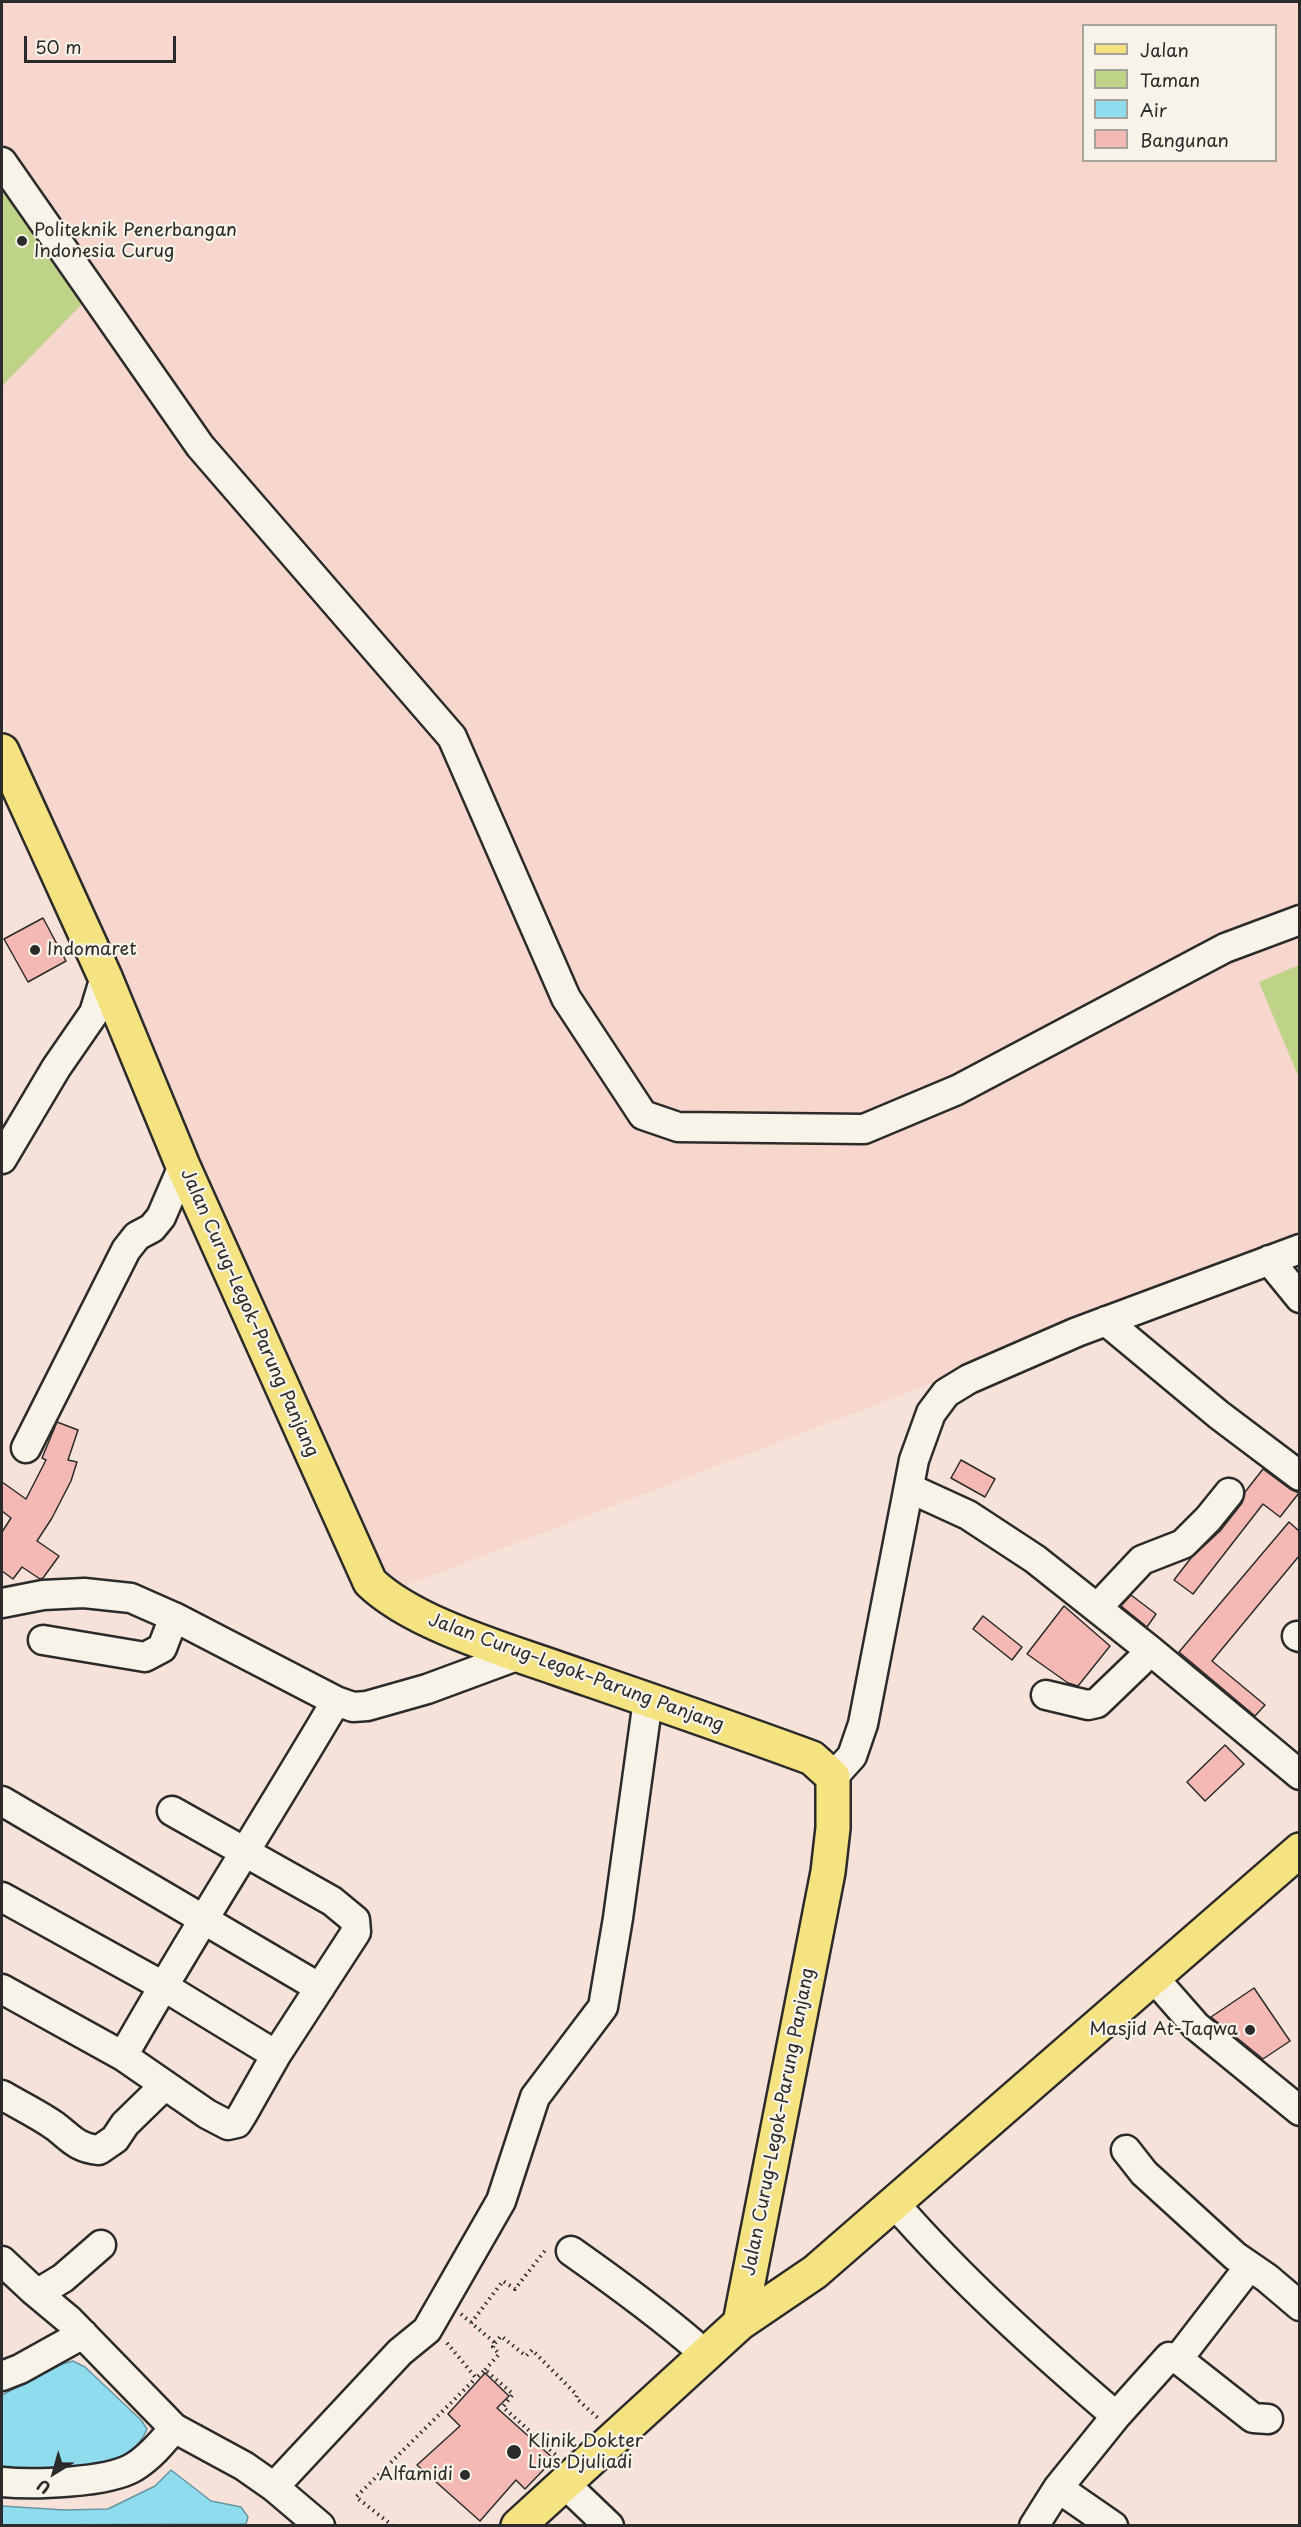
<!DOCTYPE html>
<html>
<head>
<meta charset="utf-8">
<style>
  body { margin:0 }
  #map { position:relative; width:1301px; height:2527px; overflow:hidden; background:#f6e2d8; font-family:"Playpen Sans",sans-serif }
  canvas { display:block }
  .frame { position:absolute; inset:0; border:3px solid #2b2b2b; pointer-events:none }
  .legend { position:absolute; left:1082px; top:24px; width:195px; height:138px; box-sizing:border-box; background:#f7f3e8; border:2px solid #a5a39c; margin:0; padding:8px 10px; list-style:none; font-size:18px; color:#2b2b2b }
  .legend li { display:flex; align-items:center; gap:12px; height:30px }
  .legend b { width:30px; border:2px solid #a5a39c }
  .north { position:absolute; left:24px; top:2443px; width:60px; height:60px; -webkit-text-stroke:4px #f7f3e8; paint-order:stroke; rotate:217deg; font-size:16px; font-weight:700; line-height:24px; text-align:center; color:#2b2b2b }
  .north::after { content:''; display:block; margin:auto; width:21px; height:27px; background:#2b2b2b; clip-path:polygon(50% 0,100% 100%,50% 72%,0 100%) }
  .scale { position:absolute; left:24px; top:36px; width:152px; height:27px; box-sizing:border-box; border:3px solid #2b2b2b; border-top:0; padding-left:8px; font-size:18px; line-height:21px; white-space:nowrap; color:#2b2b2b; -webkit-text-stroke:4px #f7f3e8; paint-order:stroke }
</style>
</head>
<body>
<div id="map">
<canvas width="1301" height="2527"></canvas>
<div class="frame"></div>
<ul class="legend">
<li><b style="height:8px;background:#f5e382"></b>Jalan</li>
<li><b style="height:16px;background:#bfd388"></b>Taman</li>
<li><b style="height:16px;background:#8fdcef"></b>Air</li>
<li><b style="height:16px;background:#f5b9b3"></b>Bangunan</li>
</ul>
<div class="north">U</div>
<div class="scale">50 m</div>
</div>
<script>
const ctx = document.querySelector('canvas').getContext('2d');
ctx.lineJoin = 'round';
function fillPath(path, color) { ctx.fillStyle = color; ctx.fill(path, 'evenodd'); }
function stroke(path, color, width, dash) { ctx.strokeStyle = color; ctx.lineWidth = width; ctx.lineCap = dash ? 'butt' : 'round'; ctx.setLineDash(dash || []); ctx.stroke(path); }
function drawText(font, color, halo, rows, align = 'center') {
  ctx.font = font + ' "Playpen Sans",sans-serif'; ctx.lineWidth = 4.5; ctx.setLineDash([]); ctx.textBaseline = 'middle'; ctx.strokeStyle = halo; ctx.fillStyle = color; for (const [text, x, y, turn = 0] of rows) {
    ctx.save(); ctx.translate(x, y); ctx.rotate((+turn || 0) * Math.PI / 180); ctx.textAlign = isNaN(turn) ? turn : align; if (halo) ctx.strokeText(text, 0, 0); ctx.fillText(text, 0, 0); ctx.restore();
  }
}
fillPath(new Path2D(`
  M2 2H1299V1242L402 1587 365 1564 194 1162 2 717ZM1084 26H1276V160H1084Z`), '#f6d6cd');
fillPath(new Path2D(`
  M2 179 83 303 2 386Z
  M1299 965V1078L1259 982Z`), '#bfd388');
const water = new Path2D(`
  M73 2361 85 2367 141 2420 147 2429C130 2476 43 2474 2 2469V2395L62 2364Z
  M171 2470 211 2501 241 2507 248 2517 246 2524 2 2525V2506L64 2510 108 2509 155 2486Z`);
fillPath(water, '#8fdcef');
stroke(water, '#6795a1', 1.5);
const building = new Path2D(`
  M43 918 66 961 28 982 4 939Z
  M57 1422 78 1430 68 1460 77 1462 71 1481 52 1518 37 1541 59 1556 43 1578 40 1579 22 1567 13 1579 2 1571V1532L11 1518 2 1511V1482L26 1499 46 1460 42 1458Z
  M961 1460 995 1479 985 1497 951 1478Z
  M1263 1469 1290 1489 1299 1493 1280 1517 1263 1504 1193 1594 1174 1580 1191 1558 1220 1531 1242 1503 1245 1492Z
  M1289 1522 1299 1531V1556L1212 1661 1265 1705 1255 1716 1179 1652Z
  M1131 1595 1156 1614 1147 1627 1121 1606Z
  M1064 1606 1110 1646 1078 1686 1068 1683 1027 1654Z
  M983 1616 1022 1647 1012 1660 973 1629Z
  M1225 1745 1244 1764 1205 1801 1187 1782Z
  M1254 1988 1290 2041 1263 2059 1211 2017Z
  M485 2373 509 2396 497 2408 554 2459 525 2489 516 2480 480 2521 417 2465 460 2426 448 2414Z`);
fillPath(building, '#f5b9b3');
stroke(building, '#2b2b2b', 1.5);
const minor = new Path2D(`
  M2 162 200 446 452 737 566 998 643 1115 678 1127 864 1129 957 1090 1225 948 1300 920
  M2 1159 56 1068 94 1013 105 977
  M1269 1260 1300 1298
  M1106 1321 1219 1415 1300 1476
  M26 1448 126 1250 137 1236 152 1228 161 1217 183 1166
  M909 1488 968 1515 1035 1559 1151 1651 1300 1775
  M2 1603 43 1595 84 1593 131 1598 174 1617 336 1701 353 1707 367 1706 427 1689 519 1655
  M1097 1608 1142 1560 1183 1544 1208 1519 1229 1493
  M1297 1636 1300 1637
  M43 1640 145 1657 162 1648 174 1617
  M1046 1695 1088 1705 1097 1703 1151 1651
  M833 1777 852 1756 863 1724 914 1460 931 1413 946 1393 969 1379 1077 1332 1300 1249
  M2 1801 320 1988
  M2 1897 163 1986 276 2055 356 1932 355 1920 332 1901 172 1811
  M1153 1977 1196 2026 1300 2111
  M2 1989 123 2056 207 2114 228 2125 237 2123 242 2115 276 2055
  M123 2056C191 1936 266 1820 336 1701
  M2 2095C19 2105 38 2114 55 2126 72 2139 77 2148 99 2150L115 2139 125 2124 165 2085
  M1126 2150 1144 2173 1235 2256 1267 2278 1300 2306
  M895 2204C961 2280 1039 2350 1116 2416L1058 2488 1034 2526
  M571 2251C615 2282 658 2313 698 2348L699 2361
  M2 2261 33 2290 40 2292 63 2278 101 2245
  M33 2290 69 2320 174 2428 244 2466 274 2487 320 2526
  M1178 2359 1249 2267
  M2 2376 20 2369 83 2334
  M1116 2416 1169 2357 1178 2359 1253 2418 1268 2419
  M2 2482C32 2485 108 2483 134 2467 150 2457 162 2443 174 2428
  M564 2483 609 2526
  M274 2487 400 2352 427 2330 501 2201 535 2097 603 2007 618 1918 648 1700
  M1058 2488 1113 2526`);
const major = new Path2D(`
  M2 751 105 977 183 1166 370 1582C412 1623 502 1649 559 1669 643 1698 728 1727 812 1758L833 1777V1828L828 1872 740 2323 518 2526
  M740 2323 815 2272 1300 1850`);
stroke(minor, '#2b2b2b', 33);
stroke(major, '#2b2b2b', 38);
stroke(new Path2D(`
  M461 2314 495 2343 493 2347 499 2354 485 2370
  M471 2323 503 2281 515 2289 547 2248
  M447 2343 476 2378 485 2370 513 2394 503 2407 557 2456
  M495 2343 501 2336 526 2356 532 2350 577 2395 576 2398 599 2419
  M393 2526 356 2497 476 2378`), '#2b2b2b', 4, [1.5, 4.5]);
stroke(minor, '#f7f3e8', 28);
stroke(major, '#f5e382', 33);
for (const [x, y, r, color] of [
  [22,241,6,"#2b2b2b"],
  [35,950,6,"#2b2b2b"],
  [1250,2030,6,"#2b2b2b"],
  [514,2452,8,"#2b2b2b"],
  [465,2475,6,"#2b2b2b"]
]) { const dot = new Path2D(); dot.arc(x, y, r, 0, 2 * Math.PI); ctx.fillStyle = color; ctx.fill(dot); stroke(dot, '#f7f3e8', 2); }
drawText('18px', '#2b2b2b', '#f7f3e8', [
  ["Politeknik Penerbangan",34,231],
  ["Indonesia Curug",34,252],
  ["Indomaret",47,950],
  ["Masjid At-Taqwa",1238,2030,"right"],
  ["Klinik Dokter",528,2442],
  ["Lius Djuliadi",528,2463],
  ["Alfamidi",453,2475,"right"]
], 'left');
drawText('18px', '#2b2b2b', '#f7f3e8', [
  ["Jalan Curug–Legok–Parung Panjang",249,1313,66],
  ["Jalan Curug–Legok–Parung Panjang",576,1673,20],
  ["Jalan Curug–Legok–Parung Panjang",779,2122,-79]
]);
</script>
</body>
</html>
